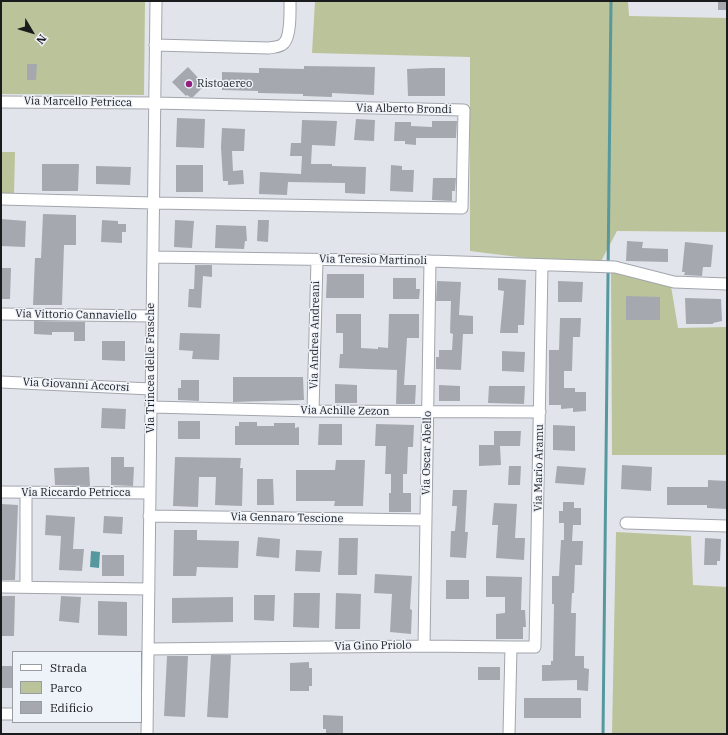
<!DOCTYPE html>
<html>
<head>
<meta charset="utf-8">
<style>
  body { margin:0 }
  #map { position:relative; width:728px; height:735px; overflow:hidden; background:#e1e5eb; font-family:"IBM Plex Serif",serif }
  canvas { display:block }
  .frame { position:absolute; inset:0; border:2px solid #191b1d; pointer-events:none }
  .legend { position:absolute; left:12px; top:651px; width:130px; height:72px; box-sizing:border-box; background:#eef2f9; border:1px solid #999ca1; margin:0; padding:5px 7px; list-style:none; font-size:12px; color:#191b1d }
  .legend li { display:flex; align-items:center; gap:8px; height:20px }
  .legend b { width:20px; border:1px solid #999ca1 }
  .north { position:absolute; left:12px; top:12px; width:40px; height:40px; -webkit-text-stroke:3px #eef2f9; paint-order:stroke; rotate:128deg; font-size:11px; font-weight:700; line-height:16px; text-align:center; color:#191b1d }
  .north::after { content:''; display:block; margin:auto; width:14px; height:18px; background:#191b1d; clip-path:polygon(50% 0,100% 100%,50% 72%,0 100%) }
</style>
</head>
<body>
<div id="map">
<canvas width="728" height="735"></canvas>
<div class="frame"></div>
<ul class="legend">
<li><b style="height:5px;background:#fff"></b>Strada</li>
<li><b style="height:11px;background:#bbc39a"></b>Parco</li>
<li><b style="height:11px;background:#a5a9af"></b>Edificio</li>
</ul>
<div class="north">N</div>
</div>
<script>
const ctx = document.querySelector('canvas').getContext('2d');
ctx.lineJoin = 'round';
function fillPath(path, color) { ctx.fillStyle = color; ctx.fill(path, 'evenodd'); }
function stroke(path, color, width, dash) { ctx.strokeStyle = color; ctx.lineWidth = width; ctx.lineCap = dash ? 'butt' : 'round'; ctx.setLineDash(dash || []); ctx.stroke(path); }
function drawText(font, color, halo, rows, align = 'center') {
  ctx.font = font + ' "IBM Plex Serif",serif'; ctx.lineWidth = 3; ctx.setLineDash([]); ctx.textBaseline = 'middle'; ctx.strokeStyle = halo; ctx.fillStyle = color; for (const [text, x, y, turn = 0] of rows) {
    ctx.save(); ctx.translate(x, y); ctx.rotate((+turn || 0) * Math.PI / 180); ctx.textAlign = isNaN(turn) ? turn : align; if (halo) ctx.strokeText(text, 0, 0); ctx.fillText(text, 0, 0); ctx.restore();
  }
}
fillPath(new Path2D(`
  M1 1H145L144 95 1 94Z
  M315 1H628L629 16 727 18V232L617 231 598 267 470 251V57L312 53Z
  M1 152H15L14 194H1Z
  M611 271 671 286 678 328 727 327V455H612Z
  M616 532 691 536 693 585 727 587V734H612Z`), '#bbc39a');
fillPath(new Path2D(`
  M91 551 100 552 99 568 90 567Z`), '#55989d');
stroke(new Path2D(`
  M603 734 611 1`), '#55989d', 3);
fillPath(new Path2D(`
  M718 1H727V10H718Z
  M27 64H37L36 80H27Z
  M304 66 375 67 374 95 332 93V97L303 96V94L258 93V91L222 90V72L259 73V68L304 69Z
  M188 67 205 85 193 97H190L187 95 186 96 172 82Z
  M432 68H445V96H408L407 69Z
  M177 118 205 119 204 148 176 147Z
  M356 119 375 120 374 141 354 140Z
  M302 120 337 121 335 146 312 145 311 164H332V166L366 167 365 194 345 193V183L288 182 287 195 259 194 260 172 301 174 302 156H290L291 143H301Z
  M432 121H457L456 138H416V145L405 144V141H394L395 122H411V126L432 127Z
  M222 128 245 129 244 151H232L233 171 243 170 244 184 228 185V181H223L221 147Z
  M42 164H79L78 191H42Z
  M176 165H203V192H176Z
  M391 165 402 166V170H414L413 192 390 191Z
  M96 166 131 167 130 185 96 184Z
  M433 178H456L455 191H452V201L432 200Z
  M43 214 76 215V245H64L62 305H33L35 258H41Z
  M1 219 26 221 25 247 1 246Z
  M102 220 118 221V224H126V232H122V243L101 242Z
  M175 220 194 221 192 248 174 247Z
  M258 220H269L268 242 257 241Z
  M216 225 246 226 247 241H245L244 249 215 248Z
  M627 241 643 242 642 248 668 249V262L626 261Z
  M685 242 713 245 711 267H703L702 276 684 275 685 272H682Z
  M195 265H212V277L203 276 201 308 188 307 189 289H194Z
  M1 268H11L10 299H1Z
  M327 274H364V298H326Z
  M393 278H416V289H420L419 299H393Z
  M498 278 526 280 524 325H518V333H500L504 291 498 290Z
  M437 281 461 282 459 315 473 316V334H463L461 370 436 369V357H439V350H452L453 334 450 333 451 301H436Z
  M558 281 583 282 582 302H558Z
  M626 296 660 297V320H626Z
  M685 298 721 299 722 321 713 323V324H686Z
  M336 314H361V348L378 349V347L388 348 389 314H419V338H407L404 385H416L415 404H396L397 370 339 368 340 354H343V333H336Z
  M560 318H581L580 337H573L572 371H564V388H575V392H586V411L573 412V408L561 409V405H549V350H559Z
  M34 321 85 322V341H74V332H52V335L34 334Z
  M180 333 220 334 219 360 192 359 193 351 179 350Z
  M102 341H125V361L102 360Z
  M502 351 525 352 524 372 502 371Z
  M233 377H303L304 400 233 402Z
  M181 380H199V401L178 400V388H181Z
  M335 384 357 385V403H335Z
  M439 385 460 386V401H439Z
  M489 386H525L524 404 488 403Z
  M102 408 126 409 125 429 101 428Z
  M178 421H200V439H178Z
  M239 422H257V426H274V423H295V428L299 427V445H235V426H239Z
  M319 424H342V445H318Z
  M376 424 414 425 413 447H408L407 474H403V493H411V512H389V493H391V474H385L386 446H375Z
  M553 425 575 426V451L553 450Z
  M494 431H521L520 446H500L501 465 479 466V445H494Z
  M111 457H124V467H134L133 486 111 485Z
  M175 457 241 458 240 468H243L242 506 215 505 216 477H199L198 507 173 506Z
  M336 460H365L363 506H334L335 501H296V470H335Z
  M622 465 652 467 651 491 621 489Z
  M509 466H521L520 485H508Z
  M557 466 586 468 584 485 555 483Z
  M89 467 90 486 55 485 54 468Z
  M257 479H273L274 505H257Z
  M708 480 727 481V509L707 508V505H667V487H708Z
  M453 490H467L465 532H468L466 558 450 557 451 531H455L457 506H452Z
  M563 502H574V508H581V525H573L572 541H583L582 565H575L574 593H572L571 613H576L575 656H584V668L589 669 588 691 577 690V680L542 681V665H551V661H553L554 604H552V576H559L561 540H564V523H559V511H563Z
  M494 503 517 504 515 538H525L524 560 496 558 498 525H492Z
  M1 504 18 505 15 580H1Z
  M46 515 75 517 73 549H84L82 571 59 570 61 536 45 535Z
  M104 516 123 517 122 534 103 533Z
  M174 530H197V540L239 541 238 568 197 567 196 576H173Z
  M258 537 280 539 279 558 256 556Z
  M339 538H358L357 575H338Z
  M705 538 721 539 720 561H717V565H704Z
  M296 550 322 551 320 572 295 571Z
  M102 555H124V576H102Z
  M375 574 412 576 410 609 412 610 411 634 390 632 392 594 374 593Z
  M486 576 522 577 521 610H525L526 627H523V639H496V614L505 613V597H486Z
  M446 580H469V599H446Z
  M294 593H320L319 628 293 627Z
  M336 593 361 594 360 629H335Z
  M254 595H275L274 621 254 620Z
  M1 596H15L14 636H1Z
  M61 596 81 597 79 623 59 621Z
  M233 597V622L172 623V598Z
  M98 601 127 602V636L98 635Z
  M211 655H231L228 718 207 717Z
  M167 656H188L185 717 164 716Z
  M309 662V668H312V686H309V691H290V663Z
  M1 666H13V688H1Z
  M478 667H500V680H478Z
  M524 698H581V718H524Z
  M323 715 343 716V734H326V729H323Z`), '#a5a9af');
const minor = new Path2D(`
  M155 45 269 48C274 47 281 47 284 43 291 36 290 10 290 1
  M1 102 154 103 464 110 462 208 153 203 1 199
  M153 257 430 261 615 267 674 282 727 284
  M1 314 151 316
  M1 382 151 389
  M151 407 313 411 540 412
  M313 411 317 260
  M1 492 150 493
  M149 516 425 520
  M626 523 727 526
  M1 587 149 589
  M26 587V493
  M424 646 430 261
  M511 647H535L542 265
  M148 649 424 646 511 647 509 734
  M1 714H13
  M147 734 156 1`);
stroke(minor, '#a2a5ac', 13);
stroke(minor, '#fff', 11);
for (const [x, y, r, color] of [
  [189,84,4,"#911f7f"]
]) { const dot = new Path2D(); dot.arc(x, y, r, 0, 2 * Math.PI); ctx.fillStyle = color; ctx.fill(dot); stroke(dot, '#eef2f9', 1.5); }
drawText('11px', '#191b1d', '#eef2f9', [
  ["Ristoaereo",197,84]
], 'left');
drawText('11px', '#191b1d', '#eef2f9', [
  ["Via Marcello Petricca",78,102,1],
  ["Via Alberto Brondi",404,109,1],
  ["Via Teresio Martinoli",373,260,1],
  ["Via Vittorio Cannaviello",76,315,1],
  ["Via Andrea Andreani",315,335,-89],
  ["Via Trincea delle Frasche",151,368,-90],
  ["Via Giovanni Accorsi",76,385,3],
  ["Via Achille Zezon",345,411,1],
  ["Via Oscar Abello",427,453,-89],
  ["Via Mario Aramu",539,468,-89],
  ["Via Riccardo Petricca",76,493],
  ["Via Gennaro Tescione",287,518,1],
  ["Via Gino Priolo",373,646,-1]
]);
</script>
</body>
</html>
